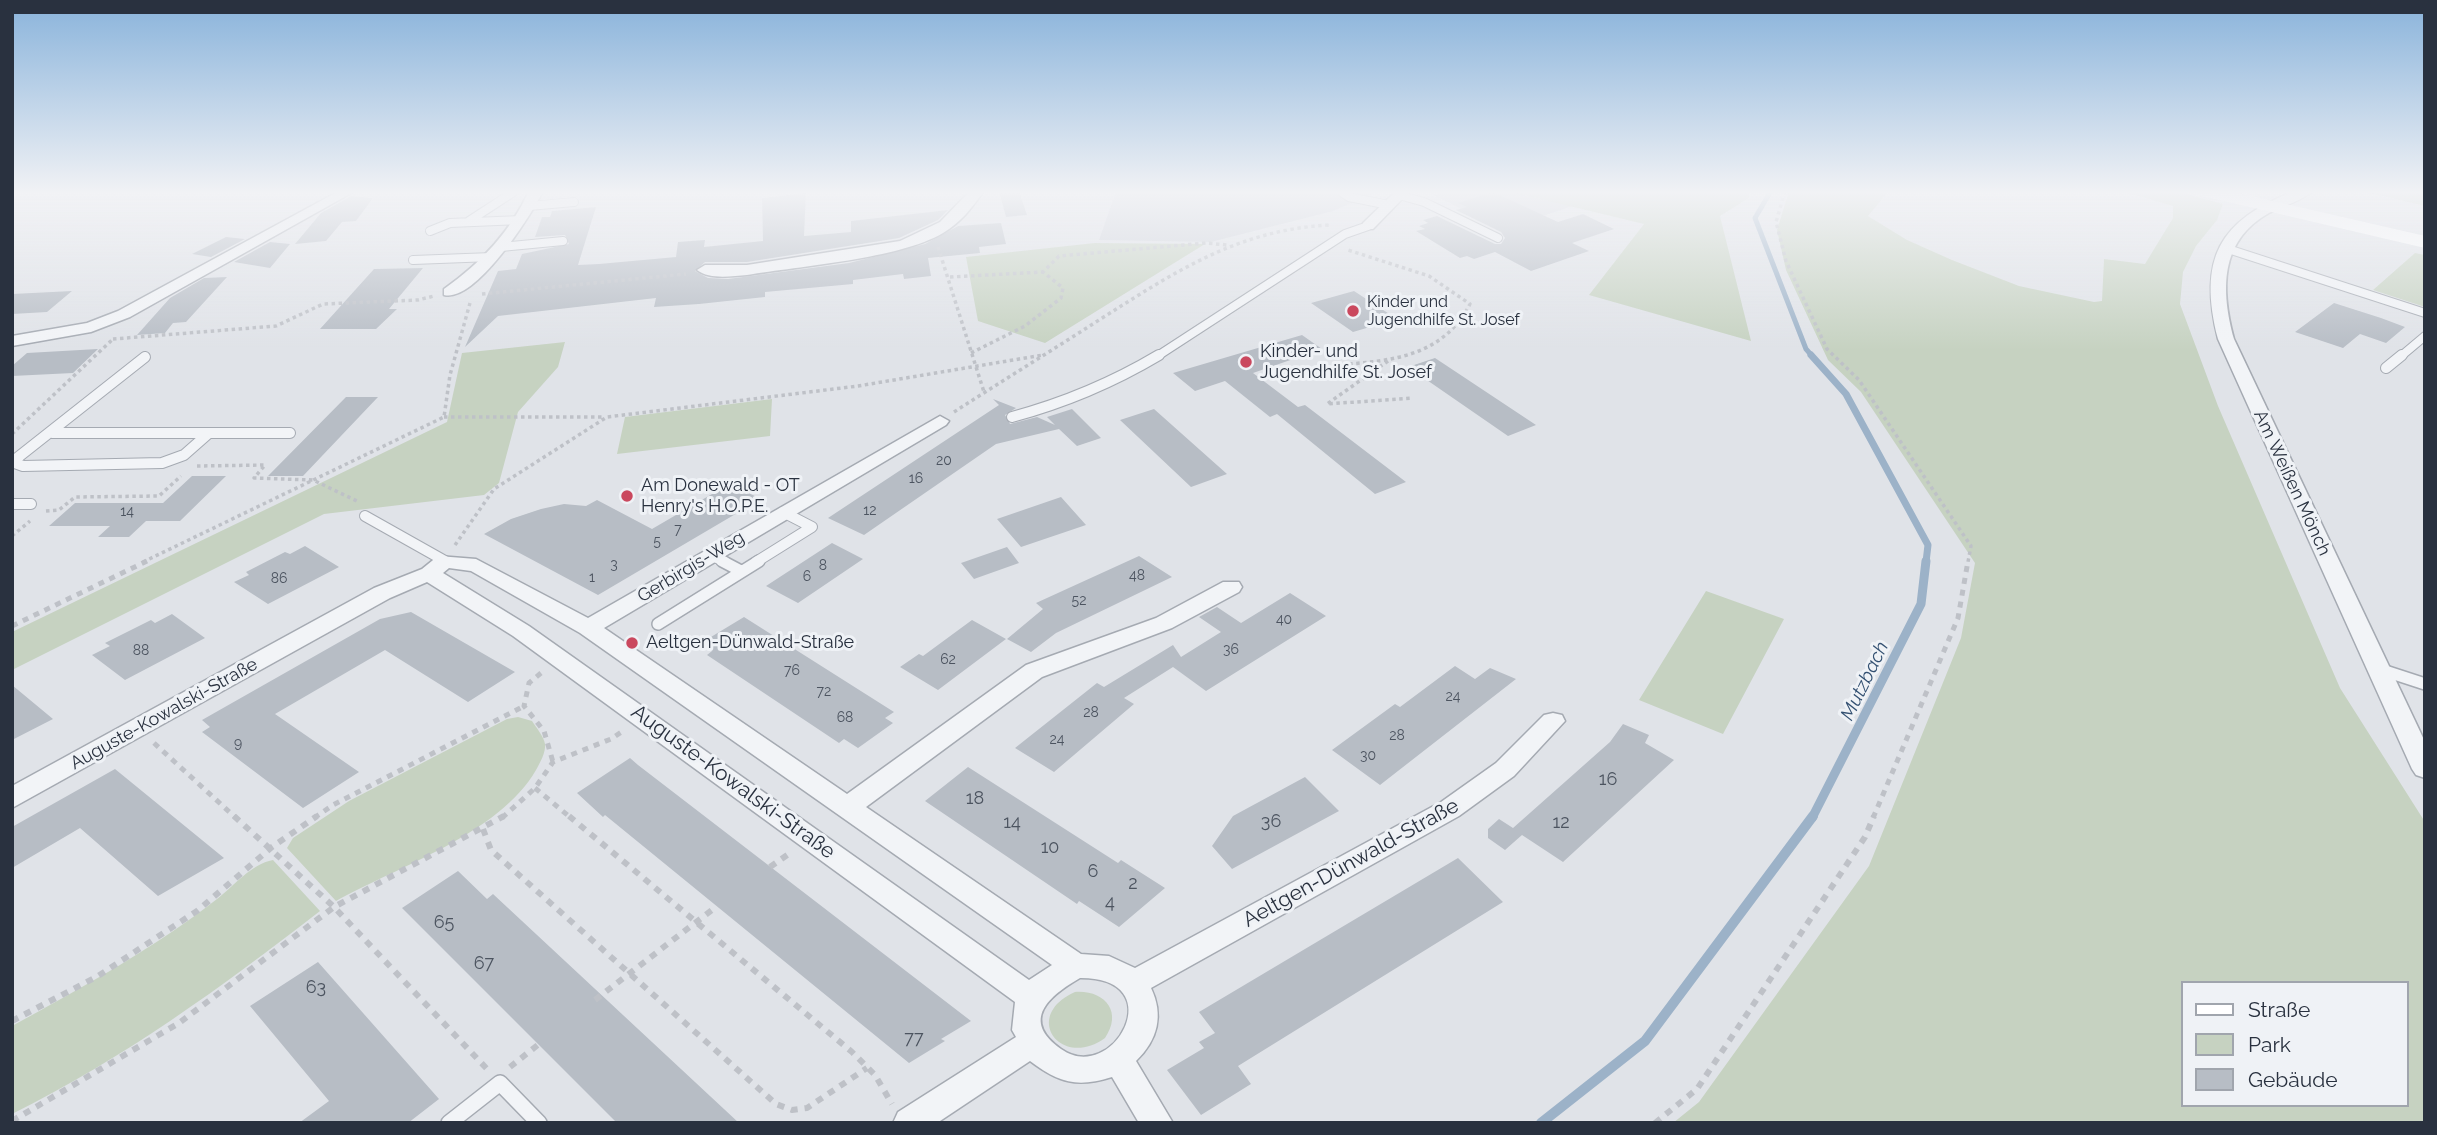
<!DOCTYPE html>
<html>
<head>
<meta charset="utf-8">
<style>
  body { margin:0 }
  #map { position:relative; width:2437px; height:1135px; overflow:hidden; background:#e0e3e8; font-family:Raleway,sans-serif }
  canvas { display:block }
  .frame { position:absolute; inset:0; border:14px solid #29313f; pointer-events:none }
  .legend { position:absolute; left:2181px; top:981px; width:228px; height:126px; box-sizing:border-box; background:#eff2f6; border:2px solid #a0a5ad; margin:0; padding:9px 12px; list-style:none; font-size:21px; color:#29313f }
  .legend li { display:flex; align-items:center; gap:14px; height:35px }
  .legend b { width:35px; border:2px solid #a0a5ad }
</style>
</head>
<body>
<div id="map">
<canvas width="2437" height="1135"></canvas>
<div class="frame"></div>
<ul class="legend">
<li><b style="height:9px;background:#fff"></b>Straße</li>
<li><b style="height:19px;background:#c6d2c1"></b>Park</li>
<li><b style="height:19px;background:#b7bdc5"></b>Gebäude</li>
</ul>
</div>
<script>
const ctx = document.querySelector('canvas').getContext('2d');
ctx.lineJoin = 'round';
function fillPath(path, color) { ctx.fillStyle = color; ctx.fill(path, 'evenodd'); }
function stroke(path, color, width, dash) { ctx.strokeStyle = color; ctx.lineWidth = width; ctx.lineCap = dash ? 'butt' : 'round'; ctx.setLineDash(dash || []); ctx.stroke(path); }
function drawText(font, color, halo, rows, align = 'center') {
  ctx.font = font + ' Raleway,sans-serif'; ctx.lineWidth = 6; ctx.setLineDash([]); ctx.textBaseline = 'middle'; ctx.strokeStyle = halo; ctx.fillStyle = color; for (const [text, x, y, turn = 0] of rows) {
    ctx.save(); ctx.translate(x, y); ctx.rotate((+turn || 0) * Math.PI / 180); ctx.textAlign = isNaN(turn) ? turn : align; if (halo) ctx.strokeText(text, 0, 0); ctx.fillText(text, 0, 0); ctx.restore();
  }
}
fillPath(new Path2D(`
  M1116 191H1379L1333 211 1211 242 1099 240Z
  M1442 191H1507L1573 206 1503 229 1435 196Z`), '#ced2da');
fillPath(new Path2D(`
  M1507 191H1750L1749 198 1720 216 1751 341 1589 295 1644 224Z
  M1789 191H1889L1868 216 1907 240 1952 260 2019 286 2094 302 2102 301 2104 259 2145 264 2173 218V206L2121 191H2176L2223 204 2217 220 2196 246 2183 272 2180 304 2218 406 2340 688 2425 822V1123H1673L1699 1102 1869 866 1961 638 1975 563 1861 392 1828 360 1786 270 1777 230ZM2183 983H2407V1105H2183Z
  M2361 191H2425V206Z
  M1095 243 1205 244 1045 343 978 321 966 257Z
  M2415 253 2425 255V307L2373 290Z
  M565 342 558 367 518 412 499 483 484 495 324 514 12 670V632L447 422 462 353Z
  M772 399 770 436 617 454 625 417Z
  M1706 591 1784 619 1723 734 1639 700Z
  M518 717 532 721C536 727 544 737 545 744 546 752 540 763 536 770 499 834 399 866 336 901L287 848 293 838 349 801 507 719Z
  M273 860 320 911C222 987 123 1059 12 1114V1026C83 987 153 949 217 899 234 886 251 864 273 860Z
  M1075 992C1105 990 1123 1012 1105 1038 1061 1070 1021 1016 1075 992Z`), '#c6d2c1');
stroke(new Path2D(`
  M1771 191 1755 218 1806 349 1813 357`), '#9cb2c8', 5);
stroke(new Path2D(`
  M1811 355 1846 394 1928 545 1926 562`), '#9cb2c8', 7);
stroke(new Path2D(`
  M1812 818 1921 604 1926 561`), '#9cb2c8', 9);
stroke(new Path2D(`
  M1541 1123 1645 1041 1813 816`), '#9cb2c8', 10);
fillPath(new Path2D(`
  M999 191H1019L1027 215 1006 217Z
  M1493 192 1558 222 1583 214 1614 229 1572 243 1589 251 1531 271 1495 252 1474 259 1467 256 1460 258 1416 231 1425 229 1419 226 1428 223 1423 220 1437 216 1495 244H1501L1505 238 1501 232 1456 210 1467 207 1458 203Z
  M806 193 804 236 851 232V221L948 210 938 220 899 238 747 262H705L695 271 708 278 728 279 849 263 925 244 958 226 1001 223 1006 244 979 247 980 253 928 258 931 276 904 279 903 274 853 280V284L765 292V297L699 304 654 307 656 298 498 316 465 347 498 271 516 269 522 254 569 244 565 235 535 237 542 217H550L552 211 596 207 578 265 599 264 676 257 678 242 705 240 704 247 763 241 762 198Z
  M351 196 373 198 356 221 342 222 326 241 295 244 321 213Z
  M226 237 245 239 211 257 192 254Z
  M270 242 290 244 270 268 234 262Z
  M423 268 389 309H397L376 329H320L374 269Z
  M227 277 186 322 173 323 165 333 137 335 170 298 204 278Z
  M72 291 47 312 12 314V294Z
  M1354 291 1397 319 1353 332 1311 303Z
  M2334 303 2381 318 2405 327 2386 343 2360 334 2343 348 2295 332Z
  M1302 335 1322 349 1253 373 1298 407 1305 405 1406 482 1375 494 1277 414 1270 417 1225 381 1195 391 1173 373Z
  M98 349 73 373 12 376V366L27 353Z
  M1435 358 1536 425 1508 436 1408 367Z
  M346 397H378L303 476H268Z
  M993 399 1016 408 1005 415 1010 424 1037 417 1055 425 1047 417 1072 409 1101 438 1077 446 1059 429 996 444 864 535 828 518 999 405Z
  M1154 409 1227 474 1191 487 1120 420Z
  M192 476H226L180 521H146L129 537H98L110 526H49L75 503H163Z
  M734 486 761 499 598 595 484 534 511 519 541 509 564 504 586 506 597 500 652 529 724 487Z
  M1061 497 1086 525 1021 547 997 519Z
  M832 543 863 559 798 603 766 586Z
  M305 546 339 567 268 604 234 582 249 575 246 572 285 552 290 554Z
  M1007 547 1019 563 974 579 961 563Z
  M1139 556 1172 577 1056 633 1031 652 1007 639 1043 609 1036 603Z
  M1290 593 1326 616 1206 691 1173 667 1124 698 1134 704 1054 772 1015 748 1097 683 1104 687 1173 645 1181 657 1221 632 1199 617 1217 607 1241 623Z
  M411 612 515 672 468 702 385 650 275 714 359 772 303 808 202 732 210 727 202 720 380 619Z
  M172 614 205 638 125 680 92 655 110 646 105 643 151 620 155 623Z
  M744 617 894 712 885 718 893 723 858 748 844 739 839 743 707 655 712 651 701 643Z
  M972 620 1006 639 938 690 900 667 919 654 923 656Z
  M1455 666 1475 679 1490 668 1516 679 1380 785 1332 750 1395 704 1400 707Z
  M12 685 53 719 12 740Z
  M1623 724 1649 735 1645 743 1674 760 1563 862 1522 835 1505 850 1488 838V829L1499 819 1513 828 1610 742Z
  M630 758 638 765 971 1021 941 1039 945 1041 909 1063 605 815 603 817 577 793Z
  M968 767 1118 863 1121 860 1165 888 1119 927 1079 901 1077 904 925 801Z
  M115 769 224 858 158 896 80 828 12 868V827Z
  M1305 777 1339 811 1232 869 1212 846 1233 816Z
  M1458 858 1503 902 1238 1066 1251 1084 1201 1115 1167 1070 1204 1048 1199 1042 1215 1033 1199 1012Z
  M458 871 487 899 493 894 739 1123H617L402 908Z
  M318 962 439 1099 408 1123H299L329 1101 250 1006Z`), '#b7bdc5');
const serviceFar3 = new Path2D(`
  M1340 191 1349 197 1389 205
  M1399 195 1424 202 1498 238
  M529 206 574 202
  M469 221 515 191
  M430 231 450 223 521 220
  M501 247 563 241
  M2225 248 2425 313
  M413 260 492 257
  M1156 357 1345 234 1368 226
  M2400 357 2425 336`);
const serviceFar2 = new Path2D(`
  M2386 368 2402 355
  M1012 417C1064 403 1112 383 1159 355
  M52 433H290
  M12 462 23 466 162 463 184 455 209 433
  M12 462 145 357
  M12 504H31
  M365 516 445 561
  M711 555 725 562
  M756 562 812 527 783 512`);
const serviceFar1 = new Path2D(`
  M722 561 741 571
  M658 624 759 561
  M2379 669 2425 684`);
const service = new Path2D(`
  M449 1123 500 1083 539 1123`);
const minor = new Path2D(`
  M339 191H355L130 317 91 332 12 346V336L87 323 118 311Z
  M529 191H543C531 216 475 303 444 295V289C481 263 510 232 529 191Z
  M970 191H984C972 208 960 223 943 233 899 259 800 266 747 275 732 276 710 280 697 270L705 265H747L900 241 940 222Z
  M1396 191H1410L1373 229H1363V223Z
  M2295 191H2313C2302 201 2282 206 2269 213 2219 241 2221 291 2234 339L2425 742V778L2416 775 2412 769 2218 339C2198 260 2218 220 2295 191Z
  M940 416 949 421 946 425 604 628 847 794 1026 665 1156 618 1223 582H1239L1242 587 1239 592 1172 628 1042 677 866 807 1081 954 1109 956 1135 968 1441 802 1496 763 1544 715 1553 713 1562 715 1565 721 1514 776 1459 816 1151 988C1164 1015 1158 1040 1136 1061L1173 1123H1139L1112 1077C1077 1088 1059 1083 1030 1061L937 1123H893L898 1112 1016 1037 1012 1030 1015 1002 513 636 427 582 390 598 12 808V786L374 588 422 569 438 556 476 559 588 618ZM449 568 471 571 580 633 1052 965 1029 980 529 626 443 573ZM1080 978C1173 977 1113 1086 1061 1049 1020 1020 1049 996 1080 978Z`);
stroke(serviceFar3, '#a5aab2', 10);
stroke(serviceFar2, '#a5aab2', 12);
stroke(serviceFar1, '#a5aab2', 14);
stroke(service, '#a5aab2', 18);
stroke(minor, '#a5aab2', 3);
stroke(new Path2D(`
  M1785 191 1776 222 1786 261 1827 349 1859 380 1971 546 1968 562
  M938 247 984 392
  M950 277 1043 272
  M482 294 686 274
  M113 339 276 326 323 304 418 300 434 296
  M971 353 1025 326 1061 298 1063 288 1043 272 1059 256 1206 243 1227 245
  M1388 361 1327 404 1413 398
  M1335 365C1390 361 1442 358 1470 304L1429 276 1348 250
  M954 412C1002 381 1051 351 1099 320 1175 272 1237 230 1329 225
  M444 417H604
  M12 434 113 339
  M197 466 265 465 254 478 313 480 357 501
  M46 511 59 510 75 497 159 496 181 476
  M12 536 30 521
  M455 545 494 489 607 417 858 386 1043 355
  M143 562 444 417 450 375 470 303`), '#bec1c7', 3.5, [3.5, 3.5]);
stroke(new Path2D(`
  M12 626 147 561
  M541 673 529 683 524 706 544 731 553 762
  M154 743 236 818
  M535 788 571 818
  M314 818 333 805 524 706
  M502 818 535 788 553 762 611 739 623 731
  M1873 818 1958 618 1968 561`), '#bec1c7', 5, [6, 6]);
stroke(new Path2D(`
  M234 816 334 907 488 1070
  M569 816 852 1052 875 1075 892 1104
  M483 829 491 850 776 1104 792 1110 807 1108 867 1068
  M770 867 790 853
  M595 1000 717 906
  M12 1021 98 976 197 911 272 847 317 816
  M510 1067 539 1044
  M12 1121 179 1023 334 907 504 816
  M1655 1123 1697 1089 1865 837 1874 816`), '#bec1c7', 6, [7, 7]);
stroke(serviceFar3, '#f2f4f7', 8);
stroke(serviceFar2, '#f2f4f7', 10);
stroke(serviceFar1, '#f2f4f7', 11);
stroke(service, '#f2f4f7', 15);
fillPath(minor, '#f2f4f7');
fillPath(new Path2D(`
  M2196 191H2229L2425 236V248L2199 195Z`), '#fff');
const sky = ctx.createLinearGradient(0, 0, 0, 350);
sky.addColorStop(0, '#89b3db');
sky.addColorStop(0.55, '#f1f2f5');
sky.addColorStop(1, '#f1f2f500');
ctx.fillStyle = sky;
ctx.fillRect(0, 0, 2437, 350);
for (const [x, y, r, color] of [
  [1353,311,7,"#ca485e"],
  [1246,362,7,"#ca485e"],
  [627,496,7,"#ca485e"],
  [632,643,7,"#ca485e"]
]) { const dot = new Path2D(); dot.arc(x, y, r, 0, 2 * Math.PI); ctx.fillStyle = color; ctx.fill(dot); stroke(dot, '#eff2f6', 2.5); }
drawText('14px', '#4c5460', null, [
  ["20",944,461],
  ["16",916,479],
  ["12",870,511],
  ["14",127,512],
  ["7",678,530],
  ["5",657,542],
  ["3",614,565],
  ["8",823,566],
  ["48",1137,576],
  ["6",807,577],
  ["1",592,578],
  ["86",279,579],
  ["52",1079,601],
  ["40",1284,620],
  ["36",1231,650],
  ["88",141,651],
  ["62",948,660],
  ["76",792,671],
  ["72",824,692],
  ["24",1453,697],
  ["28",1091,713],
  ["68",845,718],
  ["28",1397,736],
  ["24",1057,740],
  ["9",238,744],
  ["30",1368,756]
]);
drawText('16px', '#29313f', '#eff2f6', [
  ["Kinder und",1367,302],
  ["Jugendhilfe St. Josef",1367,320]
], 'left');
drawText('18px', '#29313f', '#eff2f6', [
  ["Kinder- und",1260,352],
  ["Jugendhilfe St. Josef",1260,373],
  ["Am Donewald - OT",641,486],
  ["Henry's H.O.P.E.",641,507],
  ["Aeltgen-Dünwald-Straße",646,643]
], 'left');
drawText('18px', '#29313f', '#eff2f6', [
  ["Am Weißen Mönch",2292,483,65],
  ["Gerbirgis-Weg",691,567,-31],
  ["Auguste-Kowalski-Straße",164,714,-29]
]);
drawText('18px', '#4c5460', null, [
  ["16",1608,780],
  ["18",975,799],
  ["36",1271,822],
  ["14",1012,823],
  ["12",1561,823],
  ["10",1050,848],
  ["6",1093,872],
  ["2",1133,884],
  ["4",1110,903],
  ["65",444,923],
  ["67",484,964],
  ["63",316,988],
  ["77",914,1039]
]);
drawText('italic 19px', '#345172', '#eff2f6', [
  ["Mutzbach",1865,681,-64]
]);
drawText('21px', '#29313f', '#eff2f6', [
  ["Auguste-Kowalski-Straße",733,782,36],
  ["Aeltgen-Dünwald-Straße",1351,863,-29]
]);
</script>
</body>
</html>
